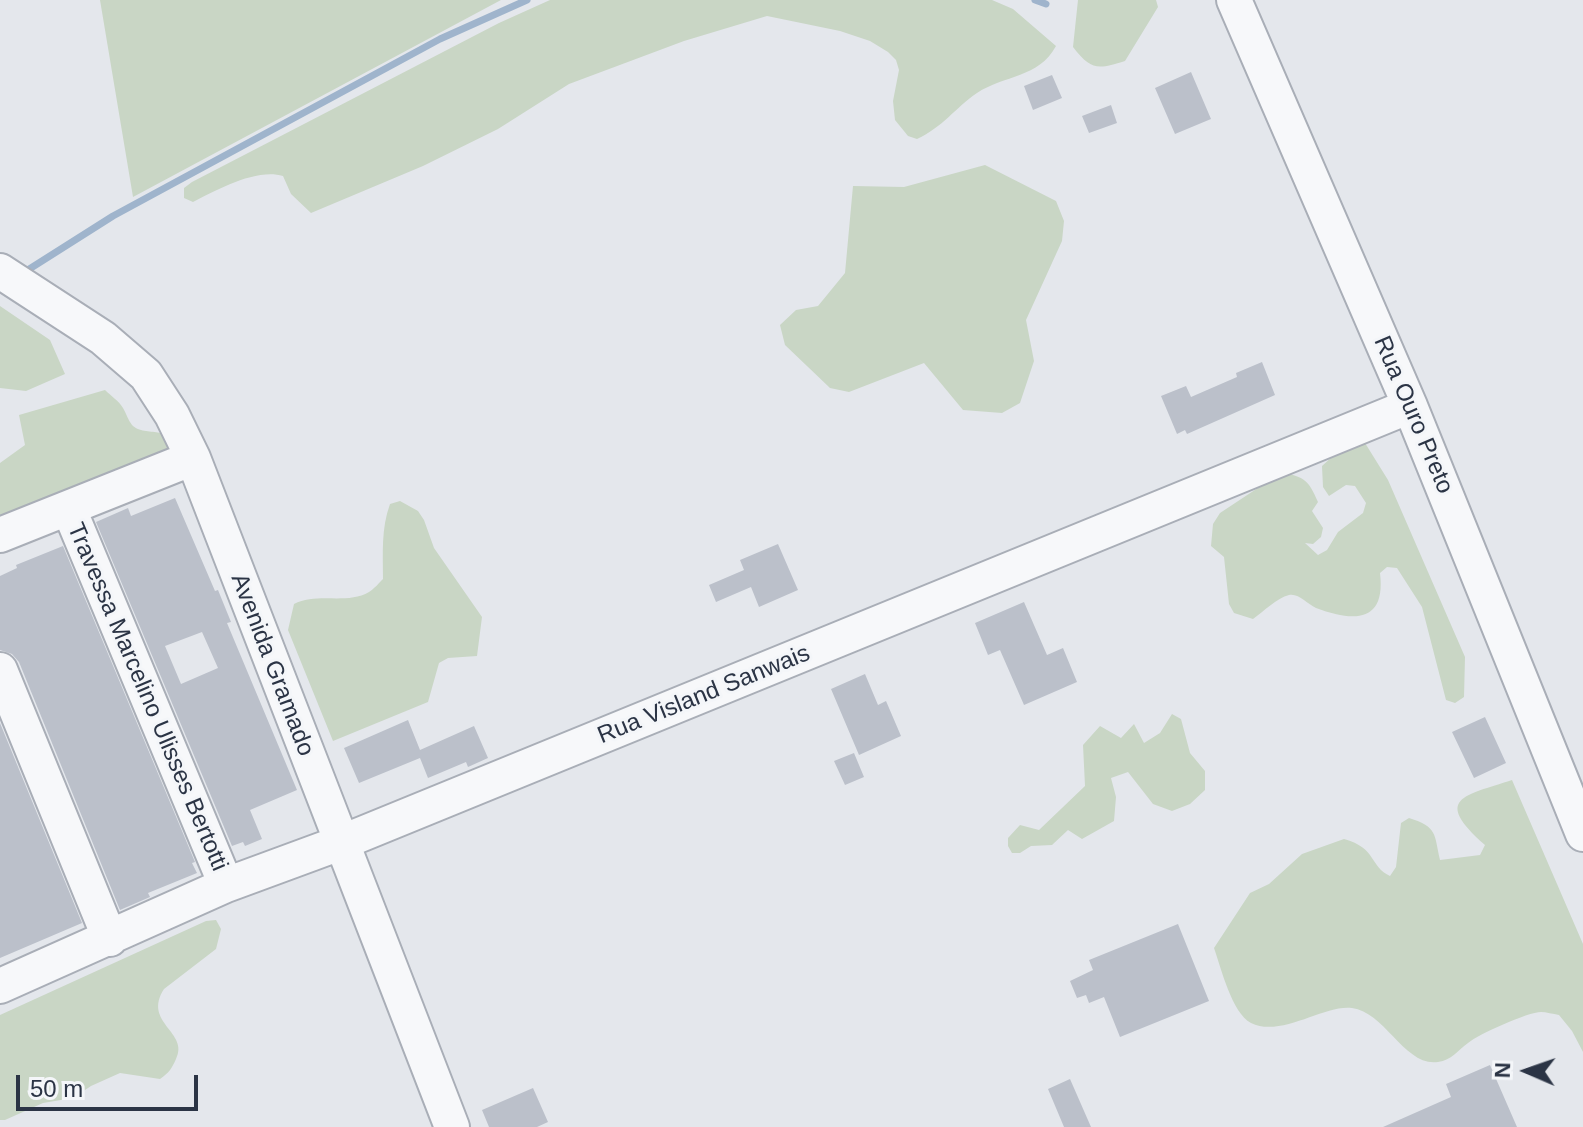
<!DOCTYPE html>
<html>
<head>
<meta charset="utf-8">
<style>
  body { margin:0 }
  #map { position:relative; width:1583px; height:1127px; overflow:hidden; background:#e4e7ec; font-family:Helvetica,sans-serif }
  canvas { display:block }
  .north { position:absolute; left:1487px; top:1031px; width:80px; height:80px; -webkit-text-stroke:6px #f4f6f9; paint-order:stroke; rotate:272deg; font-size:22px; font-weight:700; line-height:32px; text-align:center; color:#2b3445 }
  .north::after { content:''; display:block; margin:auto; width:28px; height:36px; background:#2b3445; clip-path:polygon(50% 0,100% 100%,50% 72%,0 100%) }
  .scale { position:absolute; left:16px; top:1075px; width:182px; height:36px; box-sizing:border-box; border:4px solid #2b3445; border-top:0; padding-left:10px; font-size:24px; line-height:28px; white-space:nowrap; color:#2b3445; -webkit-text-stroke:6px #f4f6f9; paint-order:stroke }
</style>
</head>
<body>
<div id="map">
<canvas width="1583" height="1127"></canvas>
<div class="north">N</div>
<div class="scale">50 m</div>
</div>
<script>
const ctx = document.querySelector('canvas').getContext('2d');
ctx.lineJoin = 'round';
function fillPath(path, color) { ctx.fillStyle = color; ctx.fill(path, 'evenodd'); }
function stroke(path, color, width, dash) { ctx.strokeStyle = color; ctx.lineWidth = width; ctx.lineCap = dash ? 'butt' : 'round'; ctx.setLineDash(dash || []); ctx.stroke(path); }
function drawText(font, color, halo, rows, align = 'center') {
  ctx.font = font + ' Helvetica,sans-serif'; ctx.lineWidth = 6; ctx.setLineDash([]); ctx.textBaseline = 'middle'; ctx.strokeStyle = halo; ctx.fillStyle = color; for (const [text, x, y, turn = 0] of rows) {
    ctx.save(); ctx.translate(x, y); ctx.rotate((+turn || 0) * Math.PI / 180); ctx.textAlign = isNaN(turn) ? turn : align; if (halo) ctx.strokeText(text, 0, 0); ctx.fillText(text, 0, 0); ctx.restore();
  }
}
fillPath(new Path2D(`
  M100 0H501L133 197Z
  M550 0H992L1013 9 1056 46C1039 78 1004 75 977 93 955 108 943 127 917 139L908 136 895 120 893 101 899 70 896 60 888 52 870 41 840 31 767 16 684 41 569 84 498 129 423 166 311 213 291 194 283 176C256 168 217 190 193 202L184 198V188L192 182 499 23Z
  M1078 0H1156L1158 7 1125 61C1097 70 1091 70 1073 47Z
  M985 165 1056 201 1064 221 1062 241 1026 320 1034 361 1020 403 1002 413 963 410 924 363 849 392 830 388 785 345 780 325 796 310 818 306 845 273 853 186 904 187Z
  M0 306 50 340 65 374 26 391 0 388Z
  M105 390C111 396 119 401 123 408 126 413 128 420 132 425 146 439 174 421 170 455L0 527V463L25 445 19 415Z
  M1354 441 1365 443 1388 480 1465 657 1464 697 1455 703 1446 700 1422 607 1397 568 1387 567 1380 573C1386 623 1354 622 1316 608 1307 604 1299 593 1289 595 1277 598 1263 612 1253 619L1234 613 1229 604 1224 557 1211 546 1213 524 1220 513 1282 472C1305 478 1308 479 1318 502L1312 511 1323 528 1321 537 1313 544 1305 543 1318 555 1327 550 1338 532 1363 513 1366 503 1355 486 1346 485 1329 496 1323 487 1322 466 1345 445Z
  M400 501 418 511 424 520 434 548 482 617 477 656 448 658 439 663 428 702 333 741 288 630 294 604C317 592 347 605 369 592 374 589 379 583 383 579 383 553 381 529 390 504Z
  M1172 714 1181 719 1190 753 1205 771V790L1190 804 1172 811 1153 804 1128 772 1111 778 1116 797 1114 821 1082 839 1068 830 1052 845 1031 846 1020 853H1012L1008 846V838L1020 825 1039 830 1085 786 1083 745 1100 726 1121 738 1134 724 1144 743 1160 733Z
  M1512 780 1583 944V1052L1572 1031 1559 1015C1553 1014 1546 1012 1541 1012 1528 1012 1479 1034 1468 1043 1457 1051 1452 1060 1438 1062 1405 1067 1385 1012 1352 1008 1325 1004 1281 1038 1251 1023 1232 1013 1221 968 1214 948L1250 893 1269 884 1302 854 1344 839C1377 848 1369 866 1390 876L1396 867 1401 823 1409 818C1438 827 1434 834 1440 860L1480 855 1485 845C1432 798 1464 796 1512 780Z
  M216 920 221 929 216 949 164 989C142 1023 190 1032 176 1059 172 1068 169 1073 160 1079L120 1073 91 1086 73 1098 43 1103 5 1120H0V1015L206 921Z`), '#c9d6c5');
stroke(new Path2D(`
  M1035 0 1046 4
  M23 273 113 216 440 39 527 0`), '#9fb4cc', 7);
fillPath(new Path2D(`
  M1191 72 1211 119 1175 134 1155 88Z
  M1052 75 1062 98 1033 110 1024 86Z
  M1111 105 1117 123 1089 133 1082 116Z
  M1262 362 1275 395 1187 434 1185 430 1177 434 1161 396 1186 386 1191 397 1237 377 1236 373Z
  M175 498 215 591 218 590 231 622 227 623 297 790 250 810 262 839 245 846 243 842 232 846 96 522 128 508 131 516ZM202 632 218 668 181 684 165 646Z
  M778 544 798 590 759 607 751 587 716 602 709 585 744 570 740 560Z
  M63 546 195 862 192 863 197 873 148 893 150 897 120 910 19 662 12 654 0 650V576L17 568 16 565Z
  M1024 602 1047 655 1063 648 1077 682 1024 705 1000 650 988 655 975 623Z
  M865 674 878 705 886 701 901 736 859 755 831 689Z
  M1485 717 1506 763 1474 778 1452 732Z
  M408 720 420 750 474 726 488 758 468 767 466 762 428 778 420 758 359 783 344 748Z
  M0 723 82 923 0 958Z
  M854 753 864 777 845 785 834 761Z
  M1178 924 1209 1001 1120 1037 1104 997 1089 1003 1086 995 1077 998 1070 981 1093 970 1089 960Z
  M1490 1065 1517 1127H1383L1451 1097 1446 1084Z
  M1070 1079 1091 1127H1064L1048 1089Z
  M533 1088 548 1122 537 1127H489L482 1110Z`), '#bbc0ca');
const minor = new Path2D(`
  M1234 0 1410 406 1583 834
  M0 271 103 338 146 375 172 415 193 458 452 1127
  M69 509 226 885
  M0 535 193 458
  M0 670 110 939
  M0 986 226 885 340 843 1410 406`);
stroke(minor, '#a9aeb7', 38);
stroke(minor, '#f7f8fa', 34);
drawText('24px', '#2b3445', '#f4f6f9', [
  ["Rua Ouro Preto",1413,415,67],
  ["Avenida Gramado",272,665,69],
  ["Rua Visland Sanwais",704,695,-22],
  ["Travessa Marcelino Ulisses Bertotti",147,697,67]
]);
</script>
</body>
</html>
